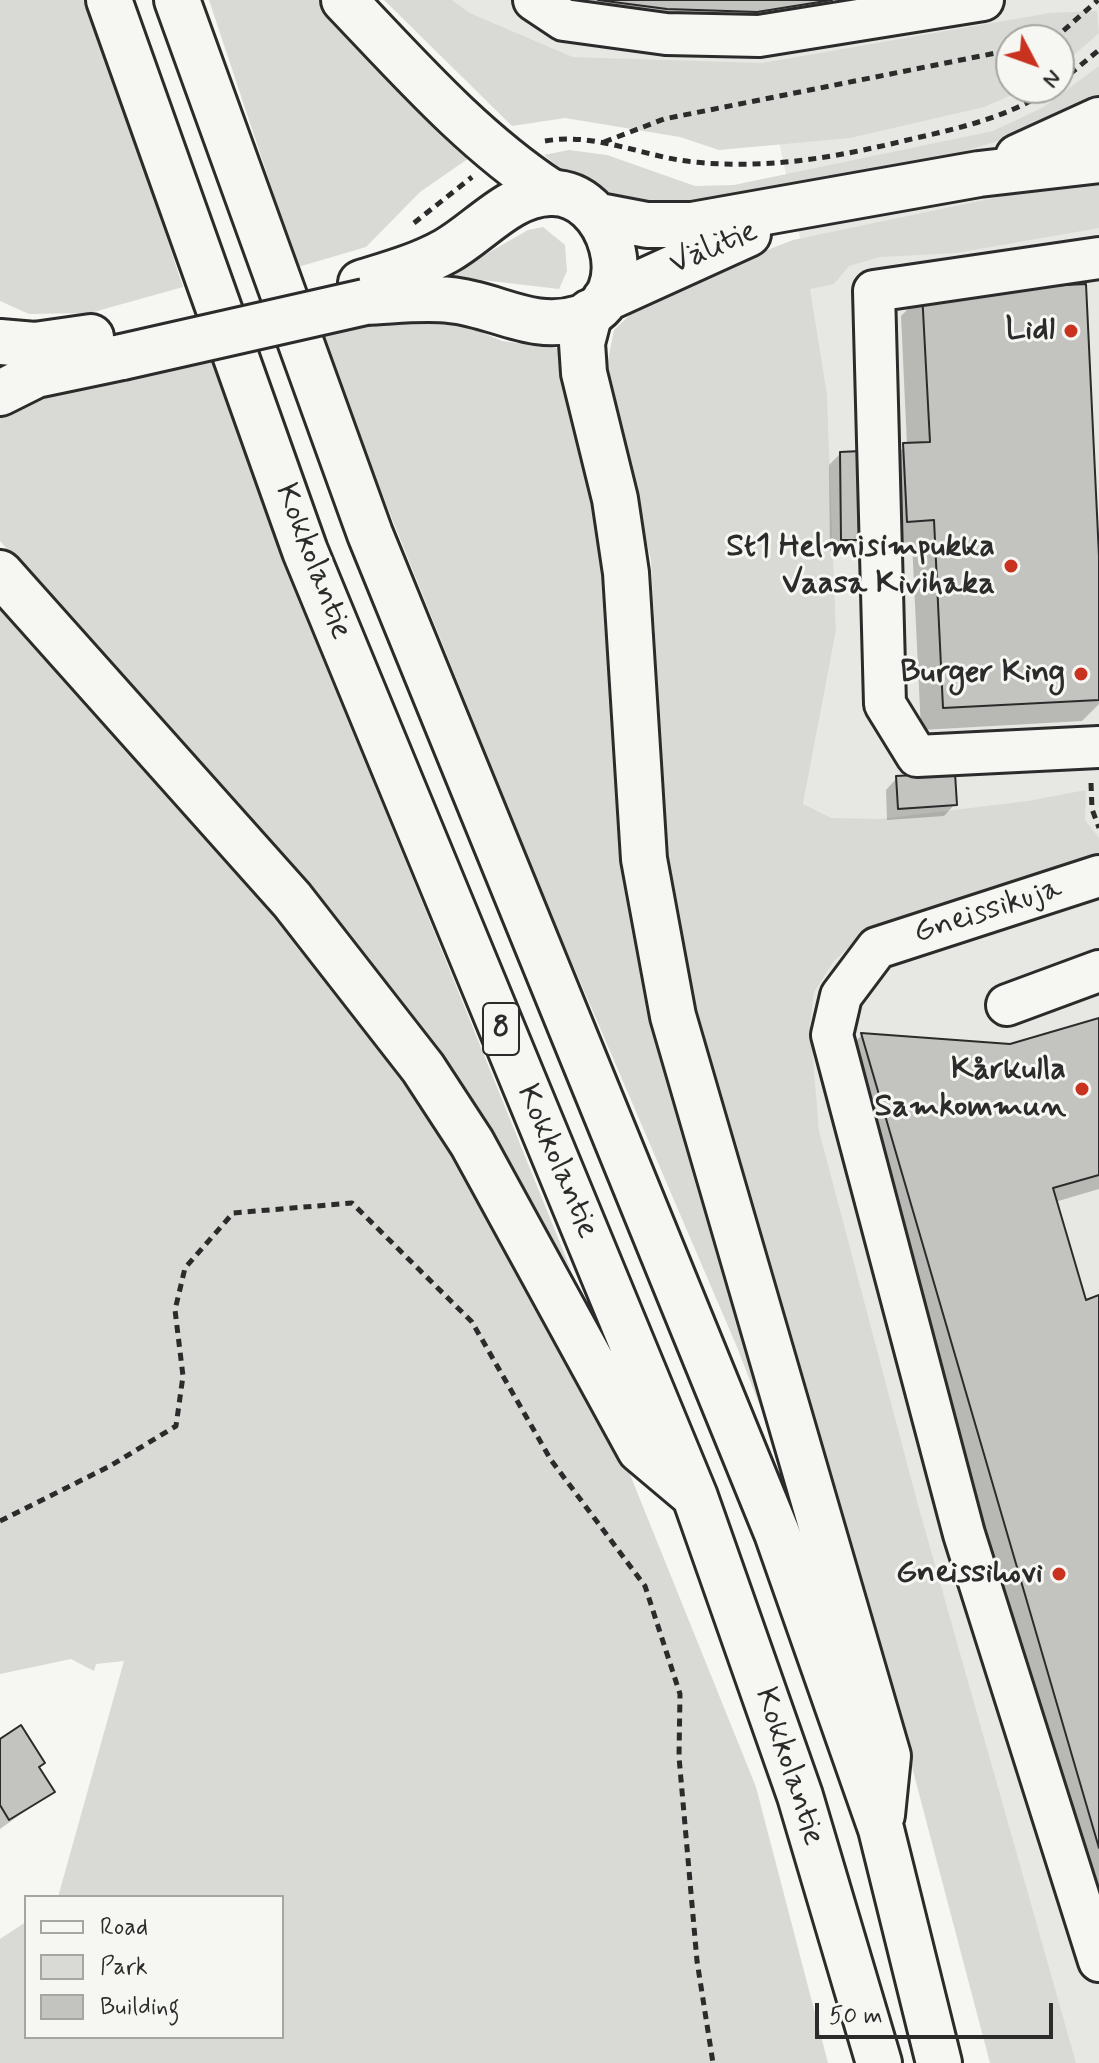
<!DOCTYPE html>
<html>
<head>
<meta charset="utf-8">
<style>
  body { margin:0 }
  #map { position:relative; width:1099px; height:2063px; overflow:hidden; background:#f6f6f2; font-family:Mynerve,sans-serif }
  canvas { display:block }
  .legend { position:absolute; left:24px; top:1895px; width:260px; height:144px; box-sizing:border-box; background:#f6f6f2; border:2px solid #a5a5a2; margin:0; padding:10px 14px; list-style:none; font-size:24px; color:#2b2b2b }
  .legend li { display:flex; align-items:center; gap:16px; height:40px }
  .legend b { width:40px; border:2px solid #a5a5a2 }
  .north { position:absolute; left:995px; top:24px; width:80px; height:80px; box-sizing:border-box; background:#f6f6f2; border:2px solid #a5a5a2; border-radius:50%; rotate:131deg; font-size:22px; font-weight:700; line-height:32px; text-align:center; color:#2b2b2b }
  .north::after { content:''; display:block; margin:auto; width:28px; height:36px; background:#c8321e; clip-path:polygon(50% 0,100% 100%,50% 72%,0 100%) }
  .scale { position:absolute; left:815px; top:2003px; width:238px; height:36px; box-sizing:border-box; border:4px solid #2b2b2b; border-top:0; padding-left:10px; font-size:24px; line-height:28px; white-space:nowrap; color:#2b2b2b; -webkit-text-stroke:6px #f6f6f2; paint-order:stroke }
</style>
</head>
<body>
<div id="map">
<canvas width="1099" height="2063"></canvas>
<ul class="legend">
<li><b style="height:10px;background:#f6f6f2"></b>Road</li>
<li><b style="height:22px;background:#d9d9d5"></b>Park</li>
<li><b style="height:22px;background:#c3c3c0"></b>Building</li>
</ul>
<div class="north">N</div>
<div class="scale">50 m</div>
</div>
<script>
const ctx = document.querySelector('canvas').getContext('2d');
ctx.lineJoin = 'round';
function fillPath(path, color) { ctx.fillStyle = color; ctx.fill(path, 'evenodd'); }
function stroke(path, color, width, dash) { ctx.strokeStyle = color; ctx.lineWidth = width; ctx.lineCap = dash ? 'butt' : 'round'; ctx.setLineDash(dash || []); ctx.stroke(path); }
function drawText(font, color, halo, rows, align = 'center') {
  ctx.font = font + ' Mynerve,sans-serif'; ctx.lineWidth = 6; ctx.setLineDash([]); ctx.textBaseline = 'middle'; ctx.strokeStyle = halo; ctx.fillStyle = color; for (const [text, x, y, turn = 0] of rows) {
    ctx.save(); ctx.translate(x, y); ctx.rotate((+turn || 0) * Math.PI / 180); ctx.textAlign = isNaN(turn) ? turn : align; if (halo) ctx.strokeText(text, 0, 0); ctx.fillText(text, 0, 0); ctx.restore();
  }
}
fillPath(new Path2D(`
  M452 0H1099V2063H1054L762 1019 836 631 827 394 804 256 762 64 573 57 470 13ZM1011 40H1059V88H1011Z`), '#e7e7e3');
fillPath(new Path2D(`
  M0 0H88L183 287 90 313 29 314 0 301Z
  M209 0H324L430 120 469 158 420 192 366 247 298 267Z
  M384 0H452L470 13 573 57 762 63 1050 13 1097 11 1099 33 1059 68V40H1011V88H1028L984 107 850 138 719 150 680 137 565 118 512 126Z
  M1099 66V106L1082 116 928 162 663 214 582 187 544 155 569 150 607 155 695 186 734 185 993 131 1042 108Z
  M1099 176V228L956 253 880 257 849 266 834 284 810 289 827 394 836 631 803 804 831 818 880 819 1028 801 1086 790 1085 820 1099 838V858L895 918 858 938 833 962 814 992 810 1024 819 1131 918 1505 1076 2063H990L883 1657 806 1388 697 1050 667 860 651 560 605 375 614 330 650 296 793 240Z
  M543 227 565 245 567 271 559 289 448 276 528 230Z
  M448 318 502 341 564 349 610 578 632 896 804 1520 737 1347 549 909 319 337 376 323Z
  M211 355 376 788 571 1270 462 1094 262 836 0 541V417L90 374Z
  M0 601 298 934 425 1107 525 1267 629 1472 756 1787 828 2063H0V1939L26 1922V2037H282V1897H58L124 1661 96 1664 94 1671 71 1659 0 1674Z`), '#d9d9d5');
fillPath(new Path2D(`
  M522 0H941L733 34Z
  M923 294 1099 594V704L1082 721 921 730 912 542 885 544 881 468 907 445 901 316Z
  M840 454 861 539 849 551H830L829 465Z
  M897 778 955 804 944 816 887 820 886 790Z
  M1099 1020V1189L1055 1202 1084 1302 1099 1298V1947L840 1057 862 1035 1010 1046Z
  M0 1741 37 1768 52 1792 0 1829Z`), '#0003');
const building = new Path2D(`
  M598 0H832L757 12 667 9Z
  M1086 284 1099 556V700L943 708 934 520 907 522 903 443 930 442 922 292Z
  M861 451 863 540H841L840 452Z
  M955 773 957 805 898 809 896 776Z
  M1099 1018V1175L1053 1188 1086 1300 1099 1295V1848L861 1033 1010 1044Z
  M21 1725 45 1763 39 1767 55 1792 9 1820 0 1805V1739Z`);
fillPath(building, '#c3c3c0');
stroke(building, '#2b2b2b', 2);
const minor = new Path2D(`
  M534 0 564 20 666 34 759 36 983 0
  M1099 258 874 291 885 704 917 756 1099 747
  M1099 876 877 948 841 996 832 1035 964 1534 1099 1961
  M1007 1005 1099 971`);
const major = new Path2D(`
  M1018 157 1099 120
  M600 216 647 225H692L979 174 1099 160
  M361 283C390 274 419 266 446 251 480 232 509 194 550 193 612 190 643 298 580 318 532 333 496 304 450 300 422 297 393 301 365 302
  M605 299 748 234
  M0 342 35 345 91 337
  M0 393 36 375 122 357`);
const highway = new Path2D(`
  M109 0 305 551 695 1497 800 1796 879 2063
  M177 0 370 534 777 1533 881 1829 939 2063
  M344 0C409 68 472 140 551 192
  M590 312 582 343 584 373 615 499 626 573 644 859 673 1016 888 1756 882 1815
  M0 573 292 900 423 1068 472 1143 640 1450 691 1493`);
stroke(minor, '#2b2b2b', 46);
stroke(major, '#2b2b2b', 50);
stroke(highway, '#2b2b2b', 50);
stroke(new Path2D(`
  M1053 40 1098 0
  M1059 83 1099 50
  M545 141C597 132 643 157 694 162 771 170 842 156 916 138 964 127 1011 116 1052 88
  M604 142 664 119 1011 50
  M414 223 472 177
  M1091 783 1092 809 1099 828
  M0 1521 110 1466 176 1426 183 1376 175 1310 185 1268 233 1213 352 1203 472 1322 551 1460 645 1586 680 1694 679 1757 697 1961 713 2063`), '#2b2b2b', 5, [8, 6]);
stroke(minor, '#f6f6f2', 40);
stroke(major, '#f6f6f2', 44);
stroke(highway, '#f6f6f2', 44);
const majorBridge = new Path2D(`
  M122 357 365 302`);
stroke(majorBridge, '#2b2b2b', 50, []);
stroke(majorBridge, '#f6f6f2', 44);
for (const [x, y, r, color] of [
  [1071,331,8,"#c8321e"],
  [1011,566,8,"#c8321e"],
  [1081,674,8,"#c8321e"],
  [1082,1089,8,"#c8321e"],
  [1059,1574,8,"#c8321e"]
]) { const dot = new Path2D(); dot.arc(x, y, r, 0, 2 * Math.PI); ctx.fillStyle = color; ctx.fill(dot); stroke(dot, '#f6f6f2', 3); }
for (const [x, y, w] of [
  [501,1029,36]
]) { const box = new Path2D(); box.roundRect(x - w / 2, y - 26, w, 52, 6); ctx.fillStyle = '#f6f6f2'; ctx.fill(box); stroke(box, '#2b2b2b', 2); }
drawText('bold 30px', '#2b2b2b', null, [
  ["8",501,1029]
]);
drawText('32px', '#2b2b2b', '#f6f6f2', [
  ["Välitie",714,249,-23],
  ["Kokkolantie",312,562,69],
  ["Gneissikuja",988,912,-18],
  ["Kokkolantie",556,1162,67],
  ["Kokkolantie",788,1767,72]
]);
drawText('bold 32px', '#2b2b2b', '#f6f6f2', [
  ["Lidl",1055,331],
  ["St1 Helmisimpukka",995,548],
  ["Vaasa Kivihaka",995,585],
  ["Burger King",1065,674],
  ["Kårkulla",1066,1071],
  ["Samkommun",1066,1108],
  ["Gneissihovi",1043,1574]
], 'right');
</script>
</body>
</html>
